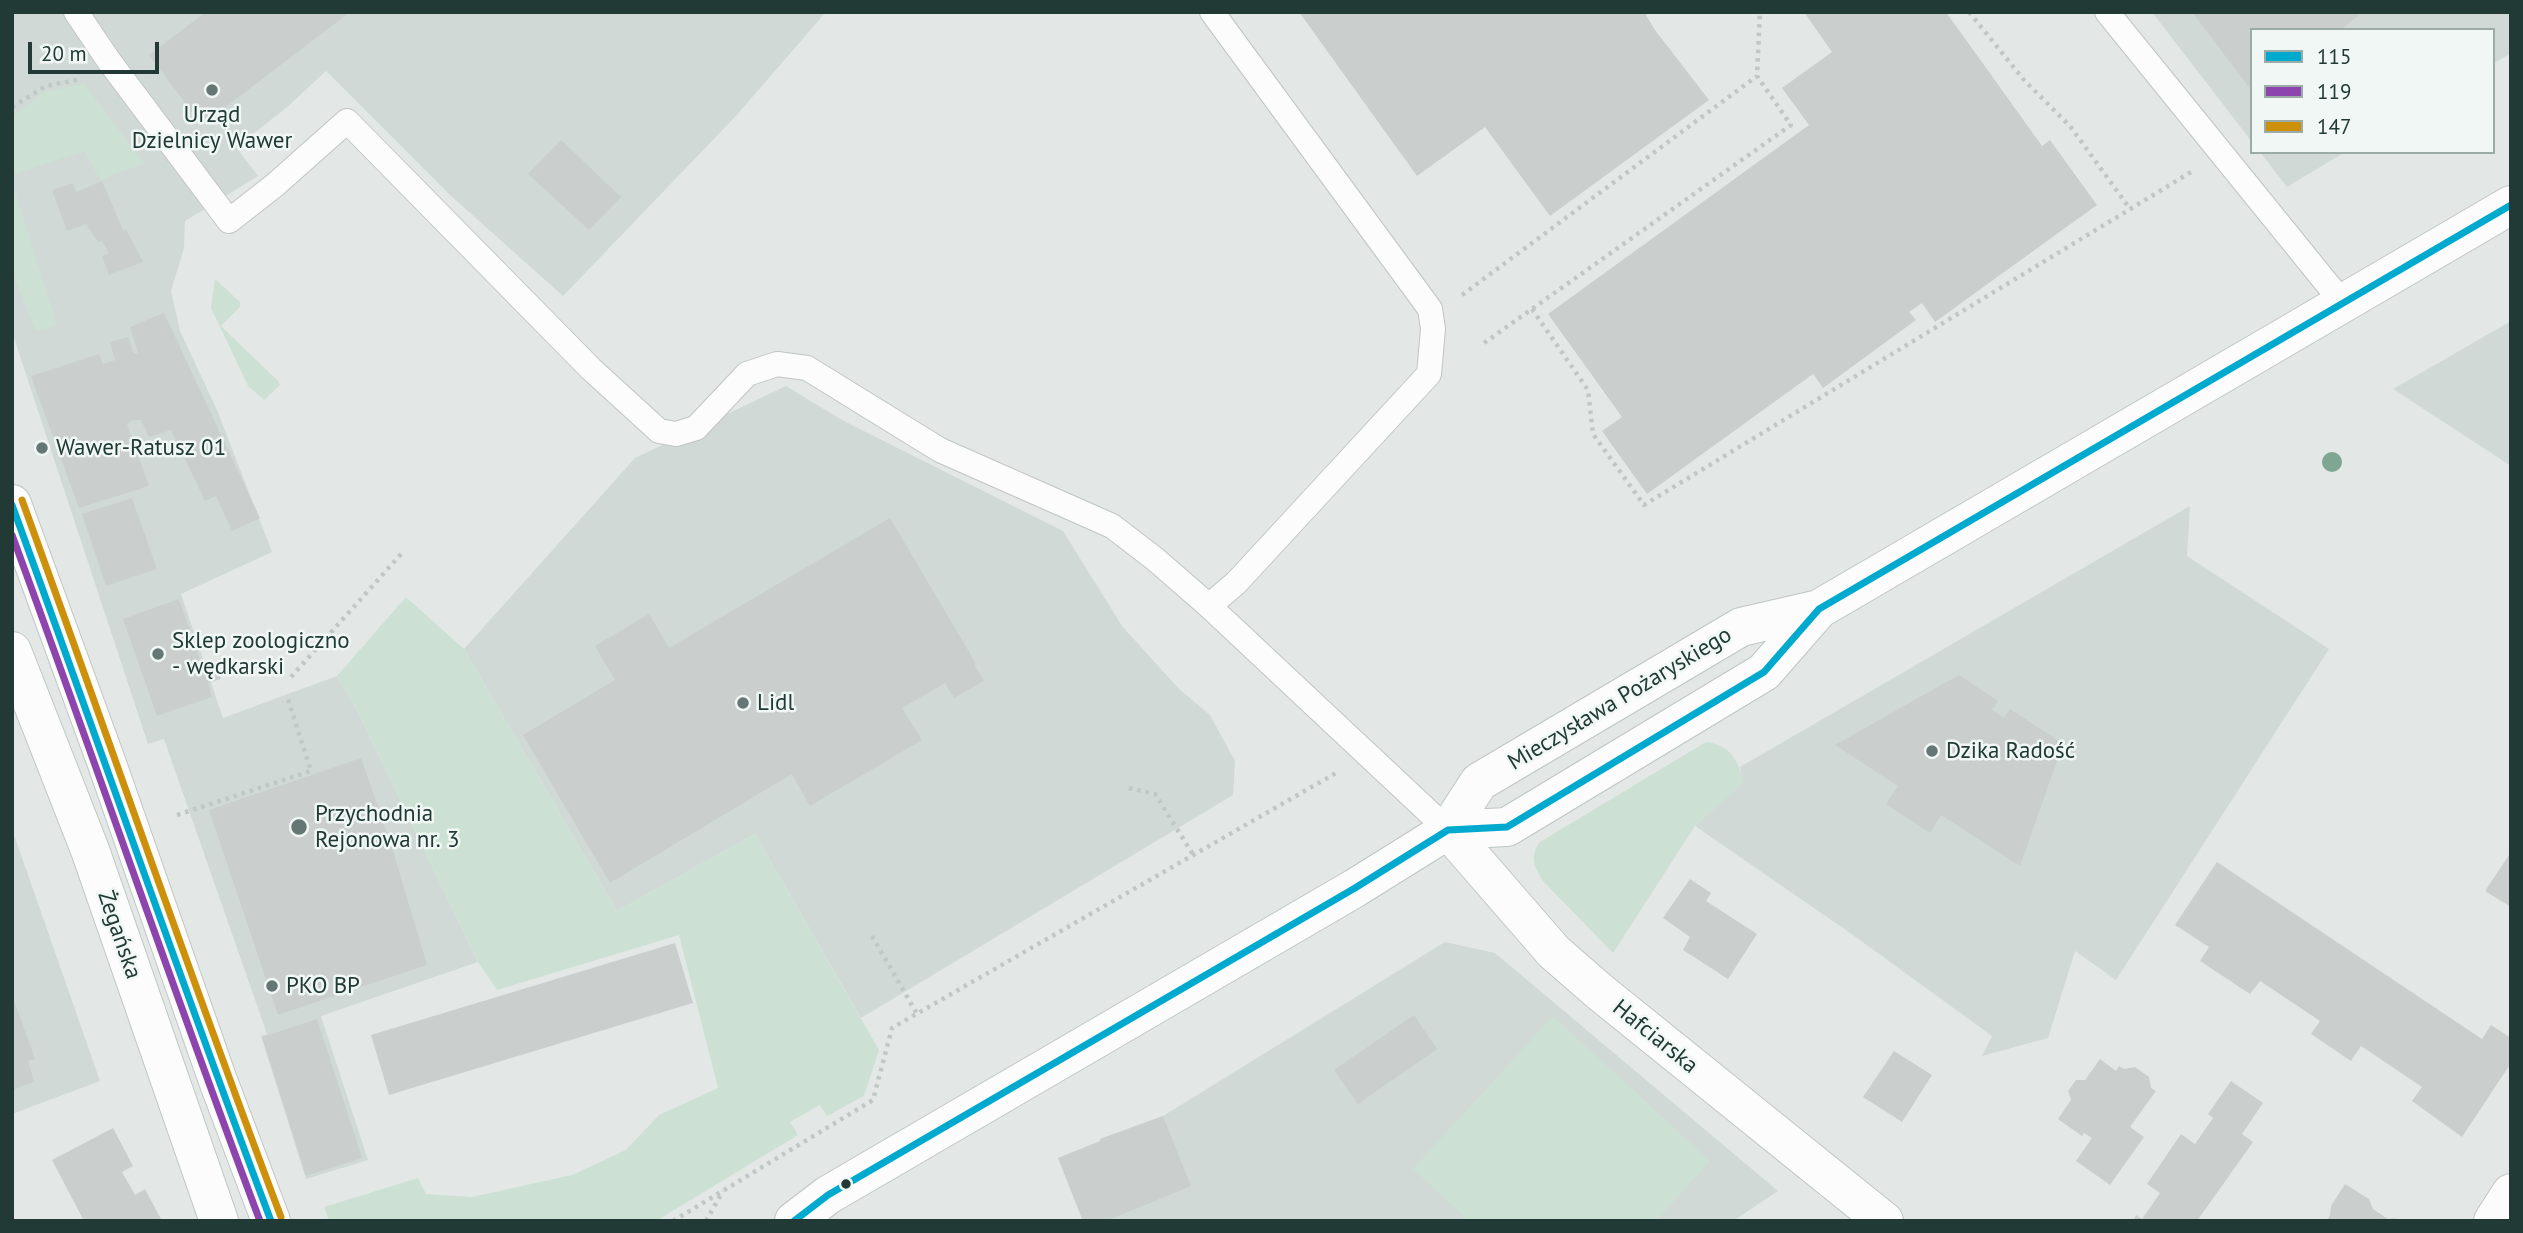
<!DOCTYPE html>
<html>
<head>
<meta charset="utf-8">
<style>
  body { margin:0 }
  #map { position:relative; width:2523px; height:1233px; overflow:hidden; background:#e3e8e6; font-family:"PT Sans",sans-serif }
  canvas { display:block }
  .frame { position:absolute; inset:0; border:14px solid #213a36; pointer-events:none }
  .legend { position:absolute; left:2250px; top:28px; width:245px; height:126px; box-sizing:border-box; background:#f0f7f4; border:2px solid #9daba8; margin:0; padding:9px 12px; list-style:none; font-size:21px; color:#213a36 }
  .legend li { display:flex; align-items:center; gap:14px; height:35px }
  .legend b { width:35px; border:2px solid #9daba8 }
  .scale { position:absolute; left:28px; top:42px; width:131px; height:32px; box-sizing:border-box; border:4px solid #213a36; border-top:0; padding-left:9px; font-size:21px; line-height:24px; white-space:nowrap; color:#213a36; -webkit-text-stroke:5px #f0f7f4; paint-order:stroke }
</style>
</head>
<body>
<div id="map">
<canvas width="2523" height="1233"></canvas>
<div class="frame"></div>
<ul class="legend">
<li><b style="height:9px;background:#00a9ce"></b>115</li>
<li><b style="height:9px;background:#8e44ad"></b>119</li>
<li><b style="height:9px;background:#cc900b"></b>147</li>
</ul>
<div class="scale">20 m</div>
</div>
<script>
const ctx = document.querySelector('canvas').getContext('2d');
ctx.lineJoin = 'round';
function fillPath(path, color) { ctx.fillStyle = color; ctx.fill(path, 'evenodd'); }
function stroke(path, color, width, dash) { ctx.strokeStyle = color; ctx.lineWidth = width; ctx.lineCap = dash ? 'butt' : 'round'; ctx.setLineDash(dash || []); ctx.stroke(path); }
function drawText(font, color, halo, rows, align = 'center') {
  ctx.font = font + ' "PT Sans",sans-serif'; ctx.lineWidth = 5; ctx.setLineDash([]); ctx.textBaseline = 'middle'; ctx.strokeStyle = halo; ctx.fillStyle = color; for (const [text, x, y, turn = 0] of rows) {
    ctx.save(); ctx.translate(x, y); ctx.rotate((+turn || 0) * Math.PI / 180); ctx.textAlign = isNaN(turn) ? turn : align; if (halo) ctx.strokeText(text, 0, 0); ctx.fillText(text, 0, 0); ctx.restore();
  }
}
fillPath(new Path2D(`
  M12 12H826L735 117 563 296 450 195 326 71 286 108 236 147 258 176 185 221 184 248 171 291 180 331 217 410 272 552 181 594 223 718 337 676 356 708 478 962 321 1016 368 1160 306 1179 261 1036 267 1034 164 739 148 744 12 332Z
  M2152 12H2511V53L2493 64V30H2252V142Z
  M2260 152H2345L2287 187Z
  M2511 321V466L2393 389Z
  M786 386 842 420 1063 531 1122 626 1179 689 1210 715 1235 761 1233 795 861 1018 755 834 617 911 464 649 635 458Z
  M2190 506 2187 556 2329 649 2116 980 2075 951 2048 1038 1982 1056 1992 1036 1853 935 1695 826 1743 782 1740 767Z
  M12 829 100 1081 12 1114Z
  M1445 942 1495 953 1778 1191 1733 1221H1083L1058 1158 1100 1141V1139L1163 1116Z`), '#d0d9d6');
fillPath(new Path2D(`
  M84 84 144 163 100 180 85 151 12 175V117L44 92Z
  M12 182 57 325 36 331 12 271Z
  M215 279 240 302V307L221 326 278 381 280 385 264 400 248 386 211 308Z
  M406 597 464 649 617 911 755 834 879 1050 864 1096 827 1116 820 1105 790 1122 798 1135 656 1221H329L324 1207 418 1178 426 1194 472 1197 572 1175 626 1150 659 1115 718 1088 679 935 497 990 478 962 356 708 337 676Z
  M1706 742C1730 744 1738 761 1744 782L1695 826 1613 953 1543 881C1534 866 1529 857 1540 842Z
  M1553 1016 1710 1161 1656 1221H1469L1413 1169Z`), '#cce1d4');
fillPath(new Path2D(`
  M206 12H350L202 125 149 55Z
  M1299 12H1650L1646 15 1655 30 1709 100 1550 216 1485 127 1417 176Z
  M1804 12H1946L2042 146 2050 140 2097 205 1935 322 1922 303 1909 312 1916 320 1823 388 1813 374 1647 494 1602 431 1622 417 1548 314 1809 125 1782 88 1832 52Z
  M2192 12H2363L2340 30H2252V91Z
  M561 140 621 197 589 230 528 174Z
  M102 181 123 230 126 229 143 262 109 275 102 256 109 253 102 241 98 242 86 224 67 231 52 190 73 183 76 192Z
  M164 313 260 518 232 531 216 496 205 501 171 430 149 437 141 420H133L127 424 149 486 79 508 31 376 99 354 103 364 115 360 110 342 128 337 134 354 138 353 130 327Z
  M132 498 157 569 106 586 82 514Z
  M890 518 975 662V666L984 681 954 698 945 683 902 708 922 740 810 806 792 774 610 883 523 735 615 680 595 646 649 614 669 648Z
  M179 599 204 671 217 667 221 679 208 683 212 697 157 716 123 619Z
  M1959 675 1998 701 1992 710 2004 718 2010 709 2063 744 2020 866 1941 815 1930 833 1886 804 1898 786 1835 745Z
  M361 758 391 844 427 965 278 1015 209 810Z
  M2511 852V907L2485 891Z
  M2217 862 2482 1039 2491 1025 2511 1038V1063L2462 1137 2412 1101 2422 1087 2361 1046 2351 1061 2311 1034 2320 1021 2260 981 2250 994 2200 961 2209 947 2175 925Z
  M1690 879 1711 893 1706 901 1757 934 1728 979 1683 950 1690 937 1663 918Z
  M675 943 693 1003 389 1095 371 1035Z
  M12 995 35 1059 28 1061 34 1082 12 1090Z
  M1414 1015 1437 1049 1358 1104 1334 1070Z
  M317 1019 362 1158 306 1176 262 1037Z
  M1894 1051 1932 1075 1902 1122 1863 1097Z
  M2100 1059 2116 1071 2119 1066 2124 1069 2135 1067 2149 1077 2151 1088 2156 1091 2130 1127 2144 1137 2110 1185 2076 1161 2092 1138 2084 1133 2082 1136 2058 1119 2071 1100 2068 1091 2076 1080H2085Z
  M2231 1081 2263 1103 2242 1134 2253 1142 2197 1221H2133L2136 1215 2142 1219 2160 1193 2147 1184 2181 1134 2195 1144 2213 1118 2208 1114Z
  M1163 1116 1191 1186 1106 1221H1083L1058 1158 1101 1141 1100 1139Z
  M113 1128 133 1166 122 1172 135 1195 145 1189 162 1221H84L52 1160Z
  M2345 1184 2369 1199 2373 1209 2388 1219 2394 1218 2402 1221H2327L2330 1215 2331 1206Z`), '#cacfcd');
const lane = new Path2D(`
  M76 12 109 61 229 221 275 185 347 121 591 369 659 431 676 434 696 428 747 374 777 364 807 368 940 450 1112 526 1155 559 1209 606 1448 830
  M2107 12 2342 302
  M1209 606 1236 583 1429 374 1433 329 1430 309 1212 12`);
const street = new Path2D(`
  M1448 830 1554 952 1600 992 1884 1221
  M2493 1221 2511 1193`);
const secondary = new Path2D(`
  M12 504 106 761 217 1078 271 1221
  M12 651 90 850 219 1221
  M1448 830 1507 827 1764 672 1819 609 2511 205
  M794 1221 828 1195 1355 888 1448 830 1479 782 1741 627 1819 609`);
stroke(lane, '#c0c5c3', 26);
stroke(street, '#c0c5c3', 40);
stroke(secondary, '#bec6c3', 40);
stroke(new Path2D(`
  M1969 12 2024 80 2070 126 2130 209
  M12 107 46 86 81 79
  M1462 295 1757 76
  M1532 309 1588 390 1593 434 1644 505 2191 172
  M1484 343 1791 125 1757 76 1760 12
  M291 677 402 553
  M1129 788 1155 794 1194 856
  M177 815 311 771 288 699
  M872 936 917 1014
  M673 1221 873 1100 892 1028 1336 773
  M706 1221 723 1191`), '#c0c8c6', 4.5, [3.5, 5]);
stroke(lane, '#fbfcfb', 24);
stroke(street, '#fbfcfb', 38);
stroke(secondary, '#fbfcfb', 38);
stroke(new Path2D(`
  M12 505C99 743 181 983 271 1221
  M794 1221 828 1195 1355 888 1448 830 1507 827 1764 672 1819 609 2511 205`), '#00a9ce', 7);
stroke(new Path2D(`
  M12 535C96 763 174 993 260 1221`), '#8e44ad', 7);
stroke(new Path2D(`
  M22 500C109 739 191 980 281 1217`), '#cc900b', 7);
ctx.fillStyle = '#7fa692';
for (const [x, y] of [
  [2332,462]
]) { ctx.beginPath(); ctx.arc(x, y, 10, 0, 2 * Math.PI); ctx.fill(); }
for (const [x, y, r, color] of [
  [212,90,7,"#657774"],
  [42,448,7,"#657774"],
  [158,654,7,"#657774"],
  [743,703,7,"#657774"],
  [1932,751,7,"#657774"],
  [299,827,9,"#657774"],
  [272,986,7,"#657774"],
  [846,1184,6,"#213a36"]
]) { const dot = new Path2D(); dot.arc(x, y, r, 0, 2 * Math.PI); ctx.fillStyle = color; ctx.fill(dot); stroke(dot, '#f0f7f4', 2.5); }
drawText('23px', '#213a36', '#f0f7f4', [
  ["Urząd",212,115,"center"],
  ["Dzielnicy Wawer",212,141,"center"],
  ["Wawer-Ratusz 01",56,448],
  ["Sklep zoologiczno",172,641],
  ["- wędkarski",172,667],
  ["Lidl",757,703],
  ["Dzika Radość",1946,751],
  ["Przychodnia",315,814],
  ["Rejonowa nr. 3",315,840],
  ["PKO BP",286,986]
], 'left');
drawText('23px', '#213a36', '#f0f7f4', [
  ["Mieczysława Pożaryskiego",1620,699,-31],
  ["Żegańska",119,935,71],
  ["Hafciarska",1655,1037,39]
]);
</script>
</body>
</html>
